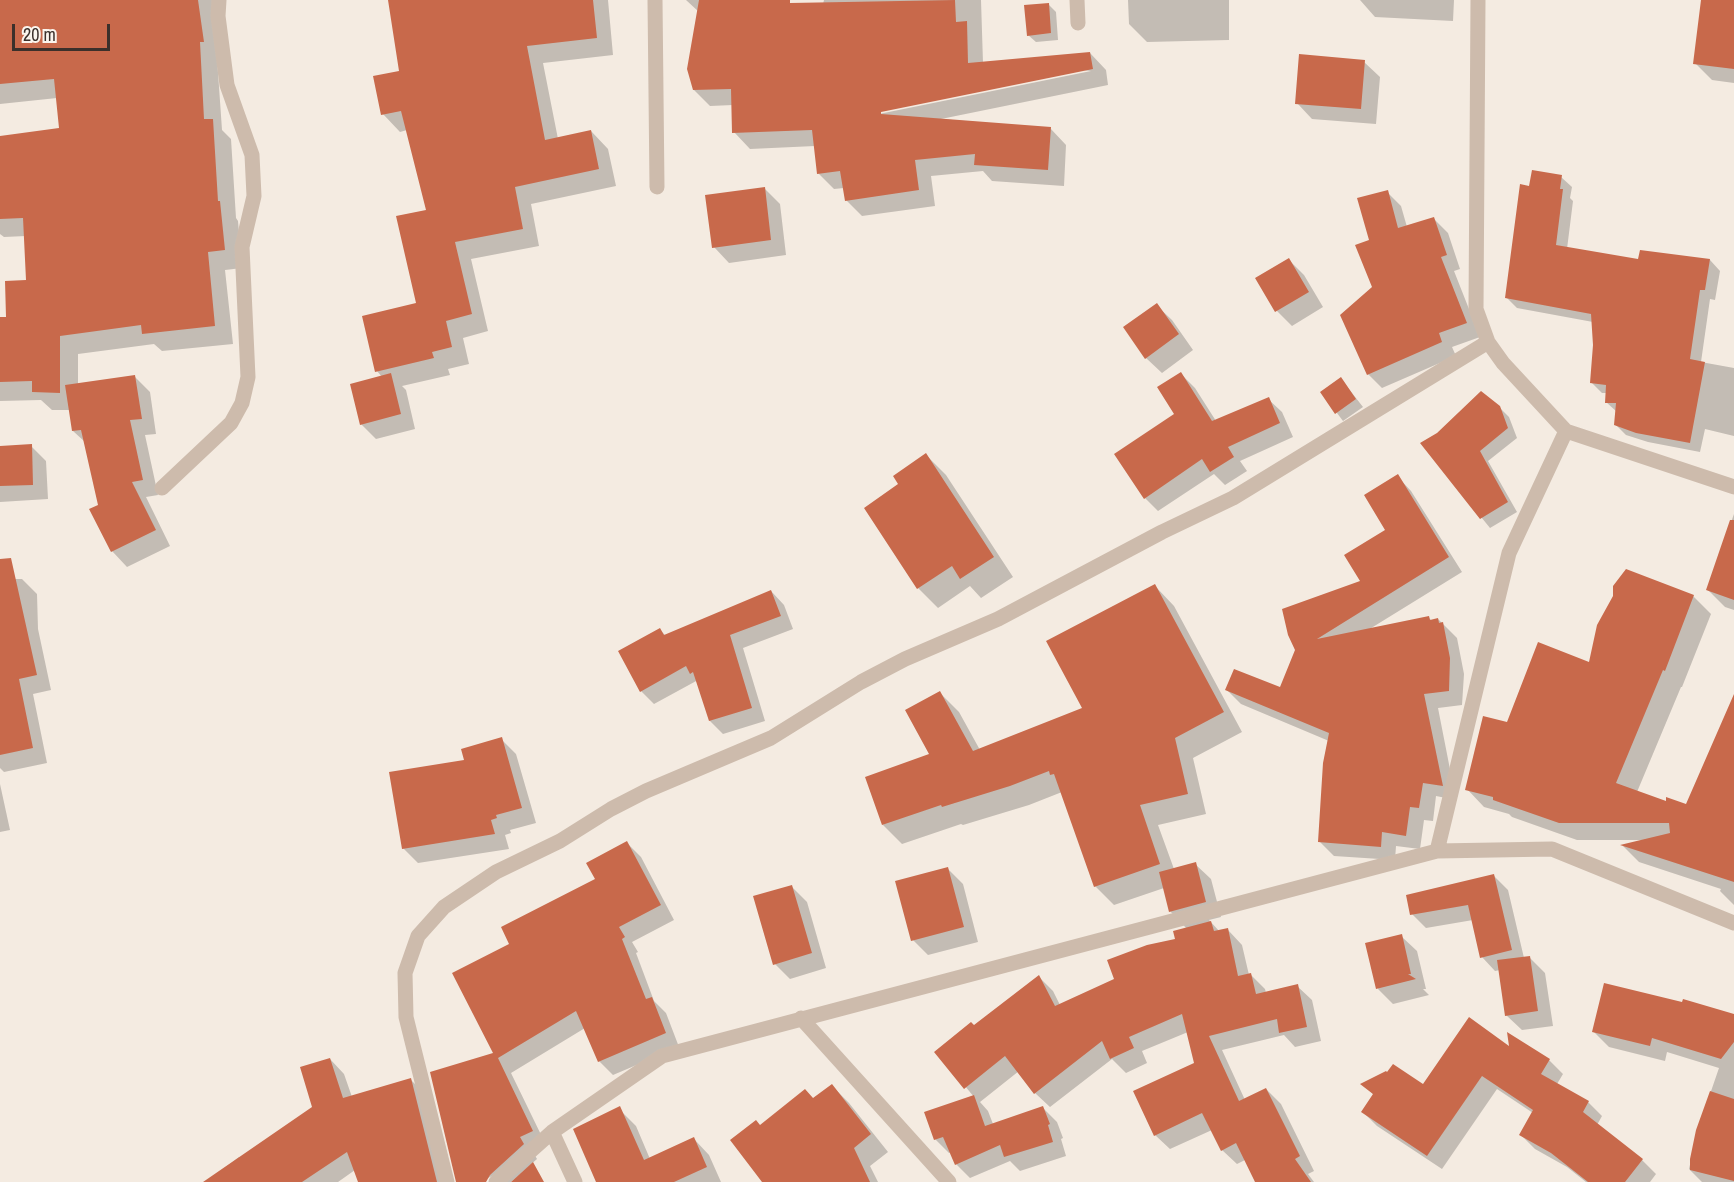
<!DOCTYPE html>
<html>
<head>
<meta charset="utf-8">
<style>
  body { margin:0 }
  #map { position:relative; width:1734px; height:1182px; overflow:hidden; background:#f4ebe1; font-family:"Archivo Narrow",sans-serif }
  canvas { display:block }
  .scale { position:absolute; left:12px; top:24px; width:98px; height:27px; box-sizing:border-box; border:3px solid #3b302b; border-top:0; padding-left:8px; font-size:18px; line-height:21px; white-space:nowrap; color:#3b302b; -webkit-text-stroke:4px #fbf5ee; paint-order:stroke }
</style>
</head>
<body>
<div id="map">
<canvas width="1734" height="1182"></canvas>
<div class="scale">20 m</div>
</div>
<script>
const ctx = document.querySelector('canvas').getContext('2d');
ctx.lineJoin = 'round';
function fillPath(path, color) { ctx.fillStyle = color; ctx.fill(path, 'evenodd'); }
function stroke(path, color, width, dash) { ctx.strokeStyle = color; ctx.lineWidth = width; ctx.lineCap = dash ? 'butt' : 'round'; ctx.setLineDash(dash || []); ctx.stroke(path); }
fillPath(new Path2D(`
  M0 0H213L222 130 231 139 236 218 238 221 242 268 225 270 233 344 162 351 154 344 78 354V385L135 377 150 392 156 434 145 435 158 495 146 497 170 546 127 567 112 551 85 442 73 431 70 410H52L41 400 0 401V318H8L27 281 26 236 4 237 0 234V138L60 130 57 98 0 104Z
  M390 0H608L613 55 543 63 558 139 591 131 608 149 616 186 531 204 539 246 471 259 488 331 463 338 469 364 448 369 450 375 402 386 406 390 415 429 376 439 361 424 382 377 377 371 418 304 428 212 407 130 400 132 383 114 401 72Z
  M686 0H779V4H823L824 0H981L983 63 1090 53 1106 70 1108 85 941 119 1050 128 1066 145 1064 186 992 181 983 171 931 176 935 206 862 216 846 200 844 188 834 189 818 173 815 146 750 149 734 132 733 105 710 106 694 90 699 12ZM1083 70 1091 71 874 115 873 112Z
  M1128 0H1229V40L1147 42 1129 24Z
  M1360 0H1454L1453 21 1375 17Z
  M1702 0H1734V83L1712 80 1695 63Z
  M1048 4 1056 12 1058 40 1036 42 1028 35Z
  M1364 62 1380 77 1376 124 1312 119 1297 103Z
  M1561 177 1572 187 1570 198 1573 201 1567 249 1640 260H1710L1720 271 1715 300 1710 299 1701 362 1734 368V436L1705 429 1700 452 1648 442 1626 435 1615 424 1617 412 1606 402 1607 393H1602L1591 382 1594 345 1593 322 1517 308 1507 298 1530 188Z
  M764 188 780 204 786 255 729 263 714 247Z
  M1387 192 1401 206 1407 227 1434 219 1448 233 1460 269 1454 271 1480 337 1452 347 1456 356 1382 388 1368 374 1374 287 1370 241Z
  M1289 260 1304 275 1323 307 1292 326 1277 311Z
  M1156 305 1172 320 1193 350 1162 373 1146 358 1125 328Z
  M1181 374 1195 388 1216 421 1268 399 1282 412 1293 437 1240 461 1247 471 1225 485 1214 474 1158 511 1145 498 1176 414Z
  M1341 379 1363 407 1343 421 1322 393Z
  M1499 407 1509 417 1517 438 1488 461 1517 512 1490 528 1422 444Z
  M31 446 46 461 48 499 0 502V447Z
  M926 455 946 475 1013 577 981 598 970 586 938 608 918 588 900 485Z
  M1397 476 1411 491 1462 572 1368 630 1429 618 1432 621 1438 619 1457 638 1464 674 1462 705 1438 708 1456 800 1436 796 1433 821 1424 820 1420 849 1396 846 1395 860 1334 856 1320 842 1329 741 1241 704 1227 690 1281 689 1296 650 1362 582 1387 530Z
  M1734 514V610L1725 607 1707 589Z
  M0 579H22L37 594 38 629 51 690 33 694 47 763 4 772 0 768Z
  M1155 586 1174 606 1242 732 1193 758 1206 814 1158 825 1174 869 1195 864 1211 879 1221 917 1209 920 1220 932 1228 930 1242 945 1249 975H1251L1265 989 1266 993 1297 986 1312 1000 1321 1041 1295 1047 1284 1035 1222 1050 1245 1100 1266 1089 1281 1104 1314 1171 1308 1174 1314 1182H1256L1245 1160 1237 1164 1222 1150 1212 1130 1170 1149 1155 1135 1196 1063 1188 1032 1142 1051 1147 1063 1126 1073 1112 1059 1050 1107 1035 1093 1019 1071 980 1102 988 1111 993 1124 1043 1108 1057 1122 1063 1138 1061 1139 1066 1156 1020 1171 1010 1161 970 1178 956 1164 951 1152 949 1153 935 1139 974 1097 937 1052 974 1027 1039 977 1053 991 1060 1005 1116 980 1177 940 1187 929 1170 911 1164 888 1114 905 1095 886 1062 792 1029 805 963 825 961 824 902 844 883 825 932 755 940 693 959 712 980 750 1084 709Z
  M771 591 784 605 793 629 743 648 765 721 723 734 710 721 698 680 654 704 641 691 660 630 666 636Z
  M1693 596 1711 614 1682 687H1681L1637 792 1668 803 1687 806 1734 714V905L1720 891 1721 889 1639 862 1623 846 1644 840H1577L1512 817 1509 814 1484 807 1467 789 1508 724 1590 664Z
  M501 739 516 754 536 823 510 830 511 833 505 835 509 849 418 863 403 848Z
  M0 784 10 830 0 832Z
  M627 843 641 857 674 920 632 942 638 952 636 953 654 1001 666 1013 679 1047 613 1075 599 1061 585 1028 511 1073 546 1145 533 1152 537 1159 511 1182H500L494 1175 480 1182H465L495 1054 511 944 597 880Z
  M948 869 963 884 978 942 928 955 913 940Z
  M1494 876 1508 890 1524 958H1530L1545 973 1553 1026 1522 1030 1506 1015 1500 970 1495 971 1482 957 1473 920 1426 928 1412 914Z
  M791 886 807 902 826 968 790 979 775 964Z
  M1401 936 1417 951 1426 989H1423L1429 995 1393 1004 1378 989Z
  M1734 1016V1182H1702L1689 1169 1698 1129 1719 1068 1667 1052 1665 1061 1609 1047 1594 1032Z
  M1511 1049 1549 1060 1563 1074 1557 1084 1588 1102 1602 1116 1597 1125 1642 1160 1656 1174 1650 1182H1586L1567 1167 1535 1149 1521 1135 1533 1113 1497 1089 1442 1169 1377 1126 1363 1112 1374 1095 1363 1084 1423 1086Z
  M330 1059 344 1074 352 1097 411 1080 425 1094 447 1182H360L355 1170 338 1182H206L239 1157 240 1158 314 1107Z
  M832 1086 849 1103 888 1152 870 1166 878 1182H764L760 1126 814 1100Z
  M621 1111 636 1126 650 1159 694 1139 709 1155 721 1182H600Z`), '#0003');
fillPath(new Path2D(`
  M0 0H198L204 42H200L204 119H213L218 201H220L225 250 208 252 215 326 142 334 141 325 60 336V393L32 392V381L0 382V317H6L5 281 26 280 23 218 0 219V136L59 128 54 79 0 84Z
  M388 0H593L597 38 527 46 545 140 591 130 599 169 515 187 523 229 455 242 472 314 446 321 452 347 432 352 434 358 375 372 362 316 416 303 396 216 426 210 401 111 381 115 373 76 399 71Z
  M699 0H790V3L955 0 956 22 967 21 968 63 1090 52 1093 69 881 112V114L1051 127 1048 170 974 165 975 154 915 160 919 190 845 201 840 171 817 174 812 130 732 133 731 89 693 90 687 69Z
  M1701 0H1734V69L1693 64Z
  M1049 3 1051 33 1027 36 1024 5Z
  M1299 54 1365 60 1361 109 1295 104Z
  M1532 170 1562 175 1560 189H1563L1556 245 1638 259 1640 250 1710 259 1705 290H1700L1690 359 1705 362 1690 443 1636 433 1614 425 1616 403H1605L1606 385 1590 383 1593 345 1591 314 1505 298 1520 184 1529 186Z
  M765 187 771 240 712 248 705 195Z
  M1388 190 1398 228 1434 217 1447 255 1441 257 1467 323 1439 333 1442 342 1367 375 1340 315 1372 287 1355 245 1369 240 1357 198Z
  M1289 258 1309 292 1275 312 1255 278Z
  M1157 303 1179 334 1145 359 1123 327Z
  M1181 372 1212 421 1269 397 1280 423 1228 447 1234 457 1210 472 1202 459 1144 499 1114 454 1174 414 1157 387Z
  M391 373 401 414 360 425 350 384Z
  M135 375 142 419 130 420 143 480 132 482 156 530 111 552 89 509 98 505 81 430 72 431 65 385Z
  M1341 377 1356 399 1335 414 1320 392Z
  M1481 391 1500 406 1508 428 1480 451 1508 502 1480 519 1420 443 1437 433Z
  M32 444 33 485 0 486V446Z
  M926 453 994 557 960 579 952 566 917 589 864 508 898 484 893 476Z
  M1398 474 1449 557 1317 639 1429 616 1430 620 1438 618 1439 623 1443 622 1450 658 1449 691 1424 694 1443 786 1423 783 1419 808 1410 807 1406 836 1382 832 1381 847 1318 842 1323 763 1329 733 1225 690 1234 669 1280 687 1295 650 1288 635 1282 609 1360 581 1344 555 1385 530 1364 495Z
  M1730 520H1734V600L1706 590Z
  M11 558 37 675 19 679 33 748 0 755V559Z
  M1626 569 1694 595 1665 671 1663 670 1616 783 1666 801V797L1686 804 1734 694V882L1620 845 1670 833 1669 823H1559L1493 800V797L1465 790 1483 716 1507 722 1538 642 1589 662 1597 625 1613 596V586Z
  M1155 584 1224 712 1175 738 1188 794 1140 805 1160 864 1094 887 1054 774 1050 775 1049 771 1010 786 942 807 941 805 882 825 865 777 929 754 905 710 940 691 973 751 1082 708 1046 641Z
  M771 590 781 616 730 635 752 708 709 721 693 672 690 674 686 666 640 692 618 651 660 628 664 635Z
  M502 737 522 808 496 815 497 818 491 820 495 834 402 849 389 772 464 760 461 749Z
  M627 841 661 905 619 927 625 937 622 939 646 999 652 997 666 1033 598 1062 576 1011 498 1058 533 1131 520 1137 524 1144 490 1175 486 1182H456L430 1072 493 1053 452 973 509 944 501 927 595 879 586 863Z
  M1196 862 1206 902 1169 912 1159 872Z
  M948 867 964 927 911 941 895 881Z
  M1494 874 1512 950 1480 958 1468 905 1410 915 1406 895Z
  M792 885 812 953 773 965 753 896Z
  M1211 921 1214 931 1228 928 1238 976 1251 973 1256 994 1298 984 1307 1027 1279 1033 1277 1019 1209 1036 1239 1101 1266 1088 1300 1156 1295 1159 1311 1182H1255L1236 1143 1221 1151 1202 1113 1154 1136 1133 1091 1194 1063 1182 1014 1129 1037 1134 1048 1110 1059 1102 1041 1034 1094 1005 1056 964 1089 934 1052 971 1022 974 1025 1039 975 1055 1006 1114 979 1107 960 1147 945 1175 939 1173 931Z
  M1402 934 1411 974H1408L1416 979 1376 989 1365 943Z
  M1530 956 1538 1011 1505 1016 1497 960Z
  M1604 983 1682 1002 1683 999 1734 1014V1042L1721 1059 1652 1038 1650 1046 1592 1032Z
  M1469 1017 1509 1046 1507 1032 1550 1059 1541 1074 1589 1101 1583 1112 1643 1159 1625 1182H1588L1551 1153 1519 1135 1533 1110 1482 1076 1427 1156 1361 1112 1373 1094 1360 1084 1386 1071 1387 1072 1393 1064 1423 1084Z
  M330 1058 343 1098 411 1078 437 1182H358L347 1152 302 1182H203L312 1107 300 1067Z
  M832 1084 871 1134 854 1148 870 1182H762L730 1140 756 1120 760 1125 805 1089 813 1098Z
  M1710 1091 1734 1099V1181L1690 1170V1159L1696 1130Z
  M974 1095 985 1126 1043 1106 1050 1124 1048 1125 1053 1142 1004 1157 1000 1145 955 1165 943 1137 934 1140 924 1112Z
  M620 1106 644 1160 694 1137 707 1167 674 1182H596L573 1129Z
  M533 1162 544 1182H511Z`), '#c8694b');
stroke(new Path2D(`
  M655 0 657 187
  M1077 0 1078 23
  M1478 0 1476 309 1488 342 1503 363 1566 431 1734 487
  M162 488 231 423 242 403 248 377 242 247 254 196 252 155 227 85 218 16 219 0
  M1437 851 1509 553 1566 431
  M801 1018 949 1182
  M552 1132 575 1182
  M447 1182 406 1017 405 973 418 936 444 907 496 872 560 841 611 809 646 791 771 738 861 682 905 659 998 619 1162 532 1233 498 1488 342
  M496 1182 552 1132 662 1056 1437 851 1552 849 1734 923`), '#cdbbac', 15);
</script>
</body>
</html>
